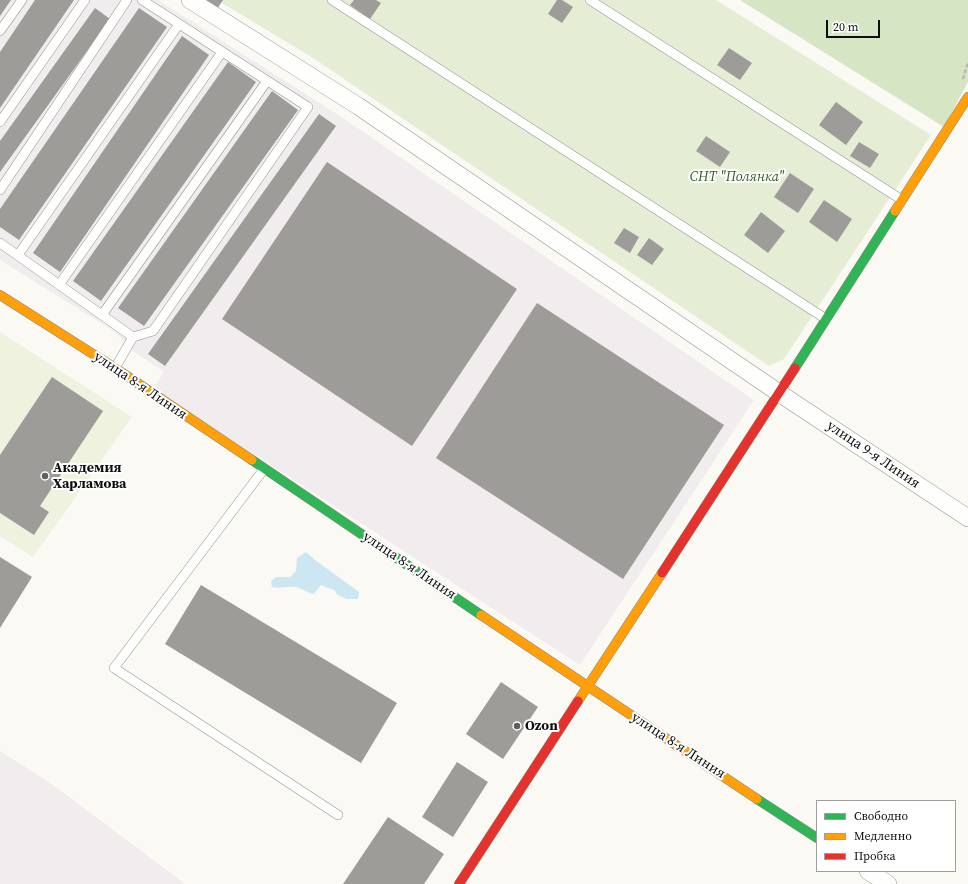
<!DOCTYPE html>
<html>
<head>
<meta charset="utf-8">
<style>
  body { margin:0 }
  #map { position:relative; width:968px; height:884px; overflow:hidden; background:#faf9f4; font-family:"Source Serif 4",serif }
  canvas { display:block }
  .legend { position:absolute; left:816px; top:800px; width:140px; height:72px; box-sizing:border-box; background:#fff; border:1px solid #9f9f9f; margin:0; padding:5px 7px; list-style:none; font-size:12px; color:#0e0e0e }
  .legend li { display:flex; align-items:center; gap:8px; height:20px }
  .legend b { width:20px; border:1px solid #9f9f9f }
  .scale { position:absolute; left:826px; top:20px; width:54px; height:18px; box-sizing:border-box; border:2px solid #0e0e0e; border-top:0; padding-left:5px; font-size:12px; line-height:14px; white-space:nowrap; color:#0e0e0e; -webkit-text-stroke:3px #fff; paint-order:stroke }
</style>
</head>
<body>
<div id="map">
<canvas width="968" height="884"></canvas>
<ul class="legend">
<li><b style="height:5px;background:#30b455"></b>Свободно</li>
<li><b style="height:5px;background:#ff9f0a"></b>Медленно</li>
<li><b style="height:5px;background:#e5322d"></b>Пробка</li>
</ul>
<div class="scale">20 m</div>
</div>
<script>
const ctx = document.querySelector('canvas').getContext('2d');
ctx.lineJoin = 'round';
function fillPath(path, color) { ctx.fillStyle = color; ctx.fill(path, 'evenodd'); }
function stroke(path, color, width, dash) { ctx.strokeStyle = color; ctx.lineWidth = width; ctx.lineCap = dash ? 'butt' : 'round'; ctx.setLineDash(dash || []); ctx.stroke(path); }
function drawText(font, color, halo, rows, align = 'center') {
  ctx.font = font + ' "Source Serif 4",serif'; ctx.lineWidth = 4; ctx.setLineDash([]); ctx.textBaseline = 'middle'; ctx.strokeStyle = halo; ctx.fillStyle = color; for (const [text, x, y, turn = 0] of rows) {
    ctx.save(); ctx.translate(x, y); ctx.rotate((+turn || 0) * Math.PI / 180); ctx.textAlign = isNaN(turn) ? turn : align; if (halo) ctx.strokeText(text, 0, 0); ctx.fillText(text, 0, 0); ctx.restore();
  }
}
fillPath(new Path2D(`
  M0 0H158L343 118 754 400 580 665 153 389 164 372 134 352 115 332 0 260Z
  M0 751 49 782 184 883V884H0Z`), '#f1edef');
fillPath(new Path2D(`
  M217 0H716L931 135 784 359 769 366 313 58Z`), '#e5eed5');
fillPath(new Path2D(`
  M740 0H968V82L944 127Z`), '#d6e5c4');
fillPath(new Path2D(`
  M0 332 132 417 33 557 0 536Z`), '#eef2df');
fillPath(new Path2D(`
  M306 552 315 560 359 592 358 599H347L338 595 334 590 321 585 314 594C307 593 302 588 295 587 287 586 280 589 272 587L271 581 276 577H290L296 571 297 558Z`), '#cce7f1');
fillPath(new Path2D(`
  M0 0H11L0 16Z
  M35 0H74L0 108V52Z
  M204 0H223L217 9Z
  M354 0H376L381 3 370 19 350 5Z
  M557 0H562L573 7 562 23 548 14Z
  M95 8 110 19 0 172V141Z
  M139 8 167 27 19 240 0 227V209Z
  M182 36 209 55 60 272 33 253Z
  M729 48 752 63 740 80 717 65Z
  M228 62 256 82 101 301 73 281Z
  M272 91 298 110 144 326 118 308Z
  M836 102 863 122 846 145 819 125Z
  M319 114 336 126 165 366 148 354Z
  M706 136 730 152 720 167 696 151Z
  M859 142 879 154 870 168 850 156Z
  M327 162 517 289 412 446 222 319Z
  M790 173 814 189 798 213 774 197Z
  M824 200 852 219 837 242 809 222Z
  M761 212 785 231 768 253 744 235Z
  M624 228 639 237 630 253 614 243Z
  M649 238 664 249 652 265 637 255Z
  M537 303 724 425 623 579 436 458Z
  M52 377 103 411 40 506 49 512 34 535 0 513V455Z
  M0 557 32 577 0 628Z
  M201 585 397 703 361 763 165 644Z
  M501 682 538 707 503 759 466 734Z
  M457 762 488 782 453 837 422 817Z
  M388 817 444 854 424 884H343Z`), '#9e9c99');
const lane = new Path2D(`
  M332 0 826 319
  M590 0 902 200
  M0 31 22 0
  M0 122 85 0
  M0 190 127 0
  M0 243 133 337
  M18 255 179 24
  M59 285 222 52
  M102 315 267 81
  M115 368 133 337 153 331 308 107 142 0
  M264 469 114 668 338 815`);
const street = new Path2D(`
  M190 0 358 106 779 393 968 518
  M868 871 888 884`);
const fast = new Path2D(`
  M795 368 895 211
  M252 460 481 615
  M757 799 817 838`);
const slow = new Path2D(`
  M895 211 968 97
  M0 295 115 368 252 460
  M481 615 757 799
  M578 701 662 573`);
const jam = new Path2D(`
  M662 573 795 368
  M459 884 578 701`);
stroke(lane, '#949492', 10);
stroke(street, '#949492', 18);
stroke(fast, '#8b8a88', 10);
stroke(slow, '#8b8a88', 10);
stroke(jam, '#8b8a88', 10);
stroke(new Path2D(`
  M963 79 968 62`), '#b8b8b7', 2.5, [4, 2]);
stroke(lane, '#fefefd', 9);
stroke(street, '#fefefd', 17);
stroke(fast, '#30b455', 9);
stroke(slow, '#ff9f0a', 9);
stroke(jam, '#e5322d', 9);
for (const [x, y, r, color] of [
  [45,476,4,"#61605e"],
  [517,726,4,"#61605e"]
]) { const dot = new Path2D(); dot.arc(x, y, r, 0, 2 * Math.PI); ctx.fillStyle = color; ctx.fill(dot); stroke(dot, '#fff', 1.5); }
drawText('italic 14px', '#346024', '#fff', [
  ["СНТ \"Полянка\"",737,177]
]);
drawText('14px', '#0e0e0e', '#fff', [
  ["улица 8-я Линия",140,386,34],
  ["улица 9-я Линия",873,455,34],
  ["улица 8-я Линия",409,566,34],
  ["улица 8-я Линия",678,746,33]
]);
drawText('bold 14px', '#0e0e0e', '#fff', [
  ["Академия",53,468],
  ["Харламова",53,484],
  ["Ozon",525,726]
], 'left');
</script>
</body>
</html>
